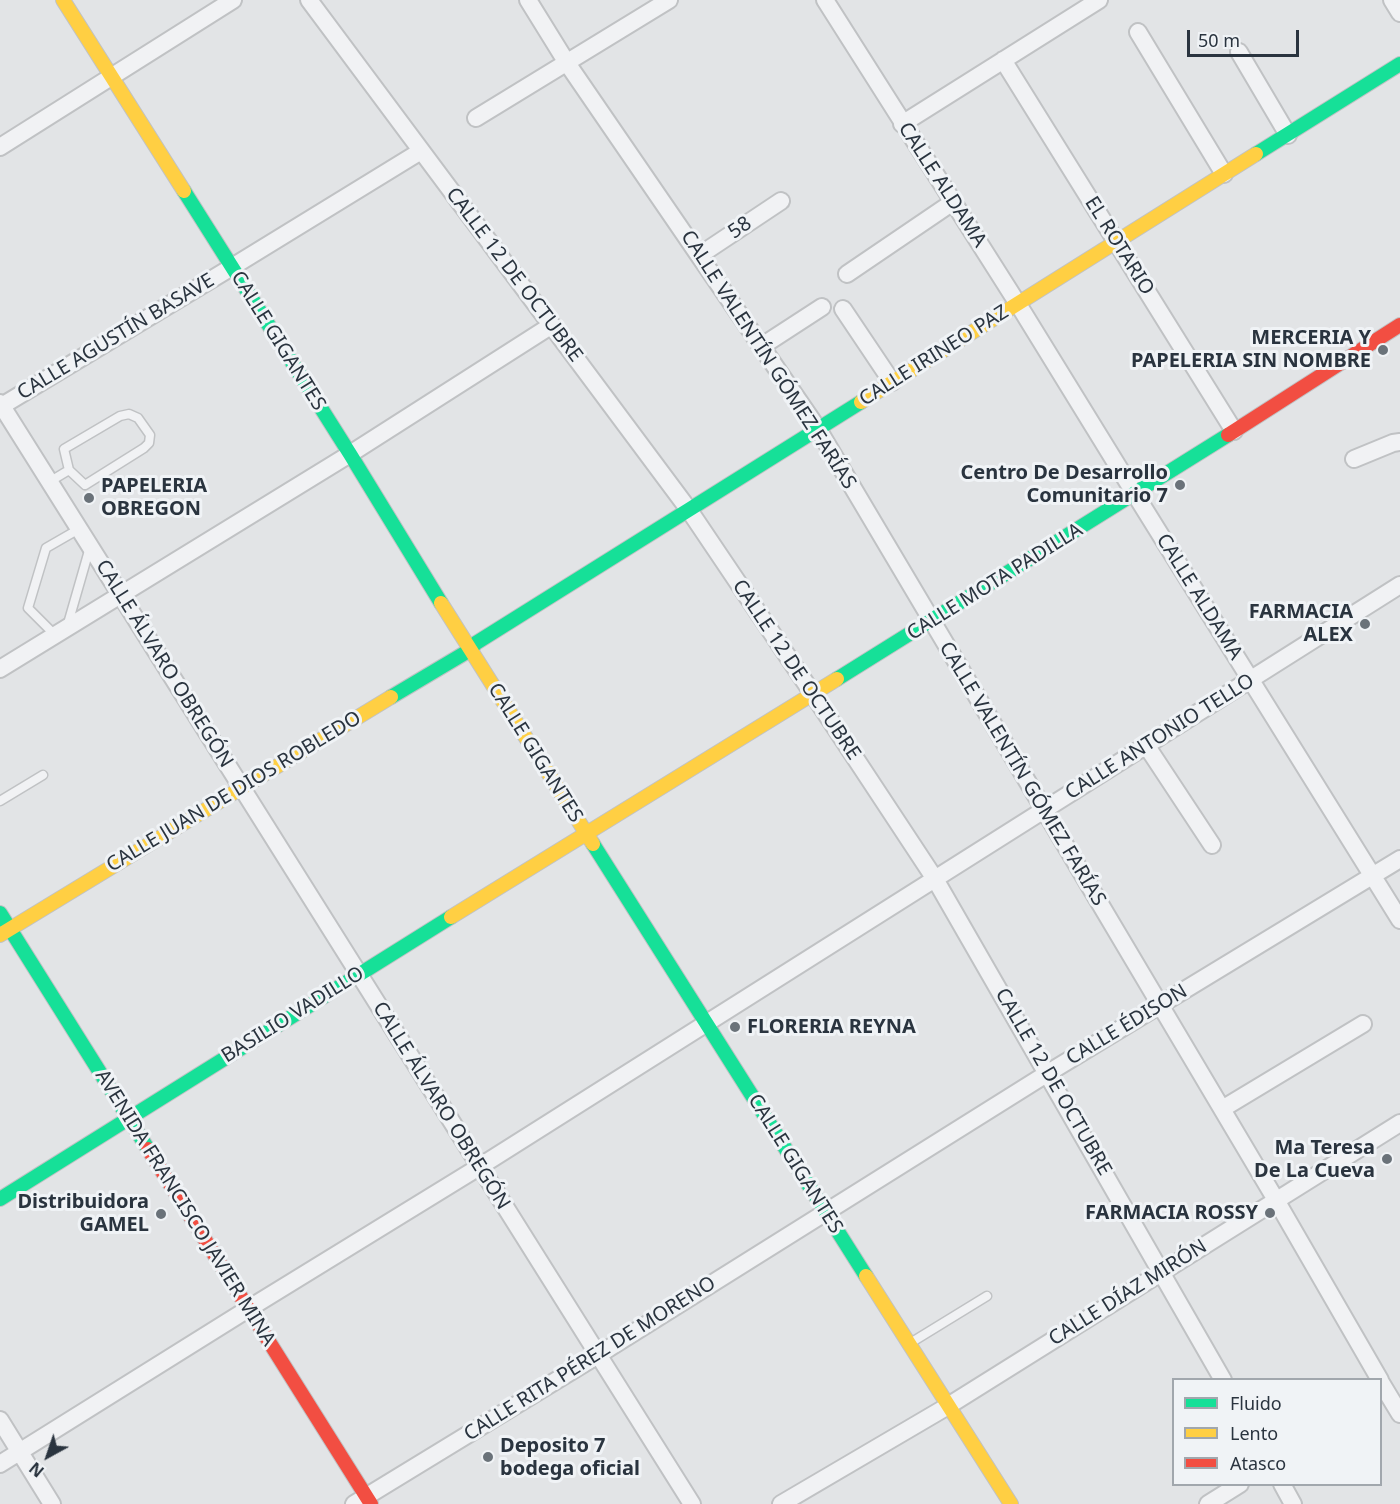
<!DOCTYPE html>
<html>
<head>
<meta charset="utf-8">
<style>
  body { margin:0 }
  #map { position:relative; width:1400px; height:1504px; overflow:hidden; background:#e2e4e6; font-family:"Noto Sans",sans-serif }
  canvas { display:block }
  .legend { position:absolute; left:1172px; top:1378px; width:210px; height:108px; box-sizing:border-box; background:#f0f3f6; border:2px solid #a1a7ad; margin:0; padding:8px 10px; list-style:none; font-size:18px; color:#2a343f }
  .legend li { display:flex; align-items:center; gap:12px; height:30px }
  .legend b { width:30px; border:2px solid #a1a7ad }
  .north { position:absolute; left:18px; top:1426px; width:60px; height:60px; -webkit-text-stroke:4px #f0f3f6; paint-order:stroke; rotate:220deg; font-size:16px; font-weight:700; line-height:24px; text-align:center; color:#2a343f }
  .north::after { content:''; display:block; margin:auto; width:21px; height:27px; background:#2a343f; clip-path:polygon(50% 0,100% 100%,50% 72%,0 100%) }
  .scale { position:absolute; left:1187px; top:30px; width:112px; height:27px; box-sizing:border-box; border:3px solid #2a343f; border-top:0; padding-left:8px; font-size:18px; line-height:21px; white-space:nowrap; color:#2a343f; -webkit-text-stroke:4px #f0f3f6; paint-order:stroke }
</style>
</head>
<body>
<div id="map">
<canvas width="1400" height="1504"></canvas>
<ul class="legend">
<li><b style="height:8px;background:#16e098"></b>Fluido</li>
<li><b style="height:8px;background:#ffcf43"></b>Lento</li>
<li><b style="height:8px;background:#f24e42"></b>Atasco</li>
</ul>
<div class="north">N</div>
<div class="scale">50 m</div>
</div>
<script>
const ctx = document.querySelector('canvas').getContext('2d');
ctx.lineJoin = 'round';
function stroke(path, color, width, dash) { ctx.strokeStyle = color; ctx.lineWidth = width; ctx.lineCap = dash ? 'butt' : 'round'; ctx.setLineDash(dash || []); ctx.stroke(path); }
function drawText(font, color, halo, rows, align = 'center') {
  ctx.font = font + ' "Noto Sans",sans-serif'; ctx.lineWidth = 6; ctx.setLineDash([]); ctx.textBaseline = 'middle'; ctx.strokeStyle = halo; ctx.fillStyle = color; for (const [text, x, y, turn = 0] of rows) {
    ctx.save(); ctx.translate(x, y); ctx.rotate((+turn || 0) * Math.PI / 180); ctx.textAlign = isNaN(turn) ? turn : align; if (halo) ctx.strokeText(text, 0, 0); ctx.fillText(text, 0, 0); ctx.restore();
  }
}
const lane = new Path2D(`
  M129 414 138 418 150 435 149 443 144 448 85 485 69 470 64 449 120 416Z
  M49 482 69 470
  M67 627 90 547
  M55 635 28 608 46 548 79 529
  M0 801 43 775
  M912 1342 987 1296`);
const street = new Path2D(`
  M309 0 689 510 813 694 935 879 1223 1380
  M528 0 567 63 818 429 1276 1200 1380 1380
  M825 0 1018 304 1135 494 1400 920
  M1392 0 1400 13
  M1138 32 1224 174
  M1239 52 1288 135
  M1003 60 1234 431
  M476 118 669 0
  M902 124 1099 0
  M0 147 233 0
  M700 255 781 201
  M847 274 953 202
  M843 309 892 382
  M762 346 822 307
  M0 403 692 1504
  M0 407 232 267 421 151
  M1354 459 1393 443 1400 442
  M0 669 350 454 552 325
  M1146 745 1212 845
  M1222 1109 1363 1024
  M1380 1381 1400 1414
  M0 1420 52 1504
  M0 1464 248 1309 479 1167 1400 585
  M1282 1484 1293 1504
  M354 1504 598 1355 1048 1073 1400 859
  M781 1504 948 1406 1400 1123
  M1208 1504 1240 1484`);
const fast = new Path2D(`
  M1256 154 1400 64
  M184 191 350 454 441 603
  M837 679 1228 435
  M391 697 470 650 476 643 861 402
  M593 844 866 1276
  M0 913 148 1149
  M0 1199 451 917`);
const slow = new Path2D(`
  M63 0 184 191
  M861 402 1256 154
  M441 603 593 844
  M451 917 837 679
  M0 935 391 697
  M866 1276 1011 1504`);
const jam = new Path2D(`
  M1228 435 1400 325
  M148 1149 371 1504`);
stroke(lane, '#c0c2c4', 11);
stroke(street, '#c0c2c4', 20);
stroke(fast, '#c0c2c4', 16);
stroke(slow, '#c0c2c4', 16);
stroke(jam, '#c0c2c4', 16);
stroke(lane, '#f1f2f4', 8);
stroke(street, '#f1f2f4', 16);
stroke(fast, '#16e098', 14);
stroke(slow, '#ffcf43', 14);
stroke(jam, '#f24e42', 14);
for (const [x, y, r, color] of [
  [1383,350,6,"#6a7279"],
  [1180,485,6,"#6a7279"],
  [89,498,6,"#6a7279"],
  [1365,624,6,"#6a7279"],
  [735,1027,6,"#6a7279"],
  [1387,1159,6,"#6a7279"],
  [1270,1213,6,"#6a7279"],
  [161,1214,6,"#6a7279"],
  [488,1457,6,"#6a7279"]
]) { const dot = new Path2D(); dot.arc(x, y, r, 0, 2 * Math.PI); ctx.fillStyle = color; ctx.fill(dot); stroke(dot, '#f0f3f6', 2); }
drawText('20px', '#2a343f', '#f0f3f6', [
  ["CALLE ALDAMA",942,185,57],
  ["58",740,228,-34],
  ["EL ROTARIO",1119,246,58],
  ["CALLE 12 DE OCTUBRE",514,275,53],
  ["CALLE AGUSTÍN BASAVE",116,337,-31],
  ["CALLE GIGANTES",278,341,58],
  ["CALLE IRINEO PAZ",934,356,-32],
  ["CALLE VALENTÍN GÓMEZ FARÍAS",768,360,57],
  ["CALLE MOTA PADILLA",995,582,-32],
  ["CALLE ALDAMA",1199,597,58],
  ["CALLE ÁLVARO OBREGÓN",164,664,58],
  ["CALLE 12 DE OCTUBRE",796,670,56],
  ["CALLE ANTONIO TELLO",1160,737,-32],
  ["CALLE GIGANTES",535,753,58],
  ["CALLE VALENTÍN GÓMEZ FARÍAS",1022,774,59],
  ["CALLE JUAN DE DIOS ROBLEDO",234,792,-31],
  ["BASILIO VADILLO",293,1015,-32],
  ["CALLE ÉDISON",1127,1025,-31],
  ["CALLE 12 DE OCTUBRE",1053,1082,60],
  ["CALLE ÁLVARO OBREGÓN",441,1106,58],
  ["CALLE GIGANTES",795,1164,58],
  ["AVENIDA FRANCISCO JAVIER MINA",185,1208,58],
  ["CALLE DÍAZ MIRÓN",1128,1293,-32],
  ["CALLE RITA PÉREZ DE MORENO",590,1359,-32]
]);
drawText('bold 20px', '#2a343f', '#f0f3f6', [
  ["MERCERIA Y",1371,338],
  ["PAPELERIA SIN NOMBRE",1371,361],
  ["Centro De Desarrollo",1168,473],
  ["Comunitario 7",1168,496],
  ["PAPELERIA",101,486,"left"],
  ["OBREGON",101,509,"left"],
  ["FARMACIA",1353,612],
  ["ALEX",1353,635],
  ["FLORERIA REYNA",747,1027,"left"],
  ["Ma Teresa",1375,1148],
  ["De La Cueva",1375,1171],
  ["Distribuidora",149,1202],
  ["GAMEL",149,1225],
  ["FARMACIA ROSSY",1258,1213],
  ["Deposito 7",500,1446,"left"],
  ["bodega oficial",500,1469,"left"]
], 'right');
</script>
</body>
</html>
